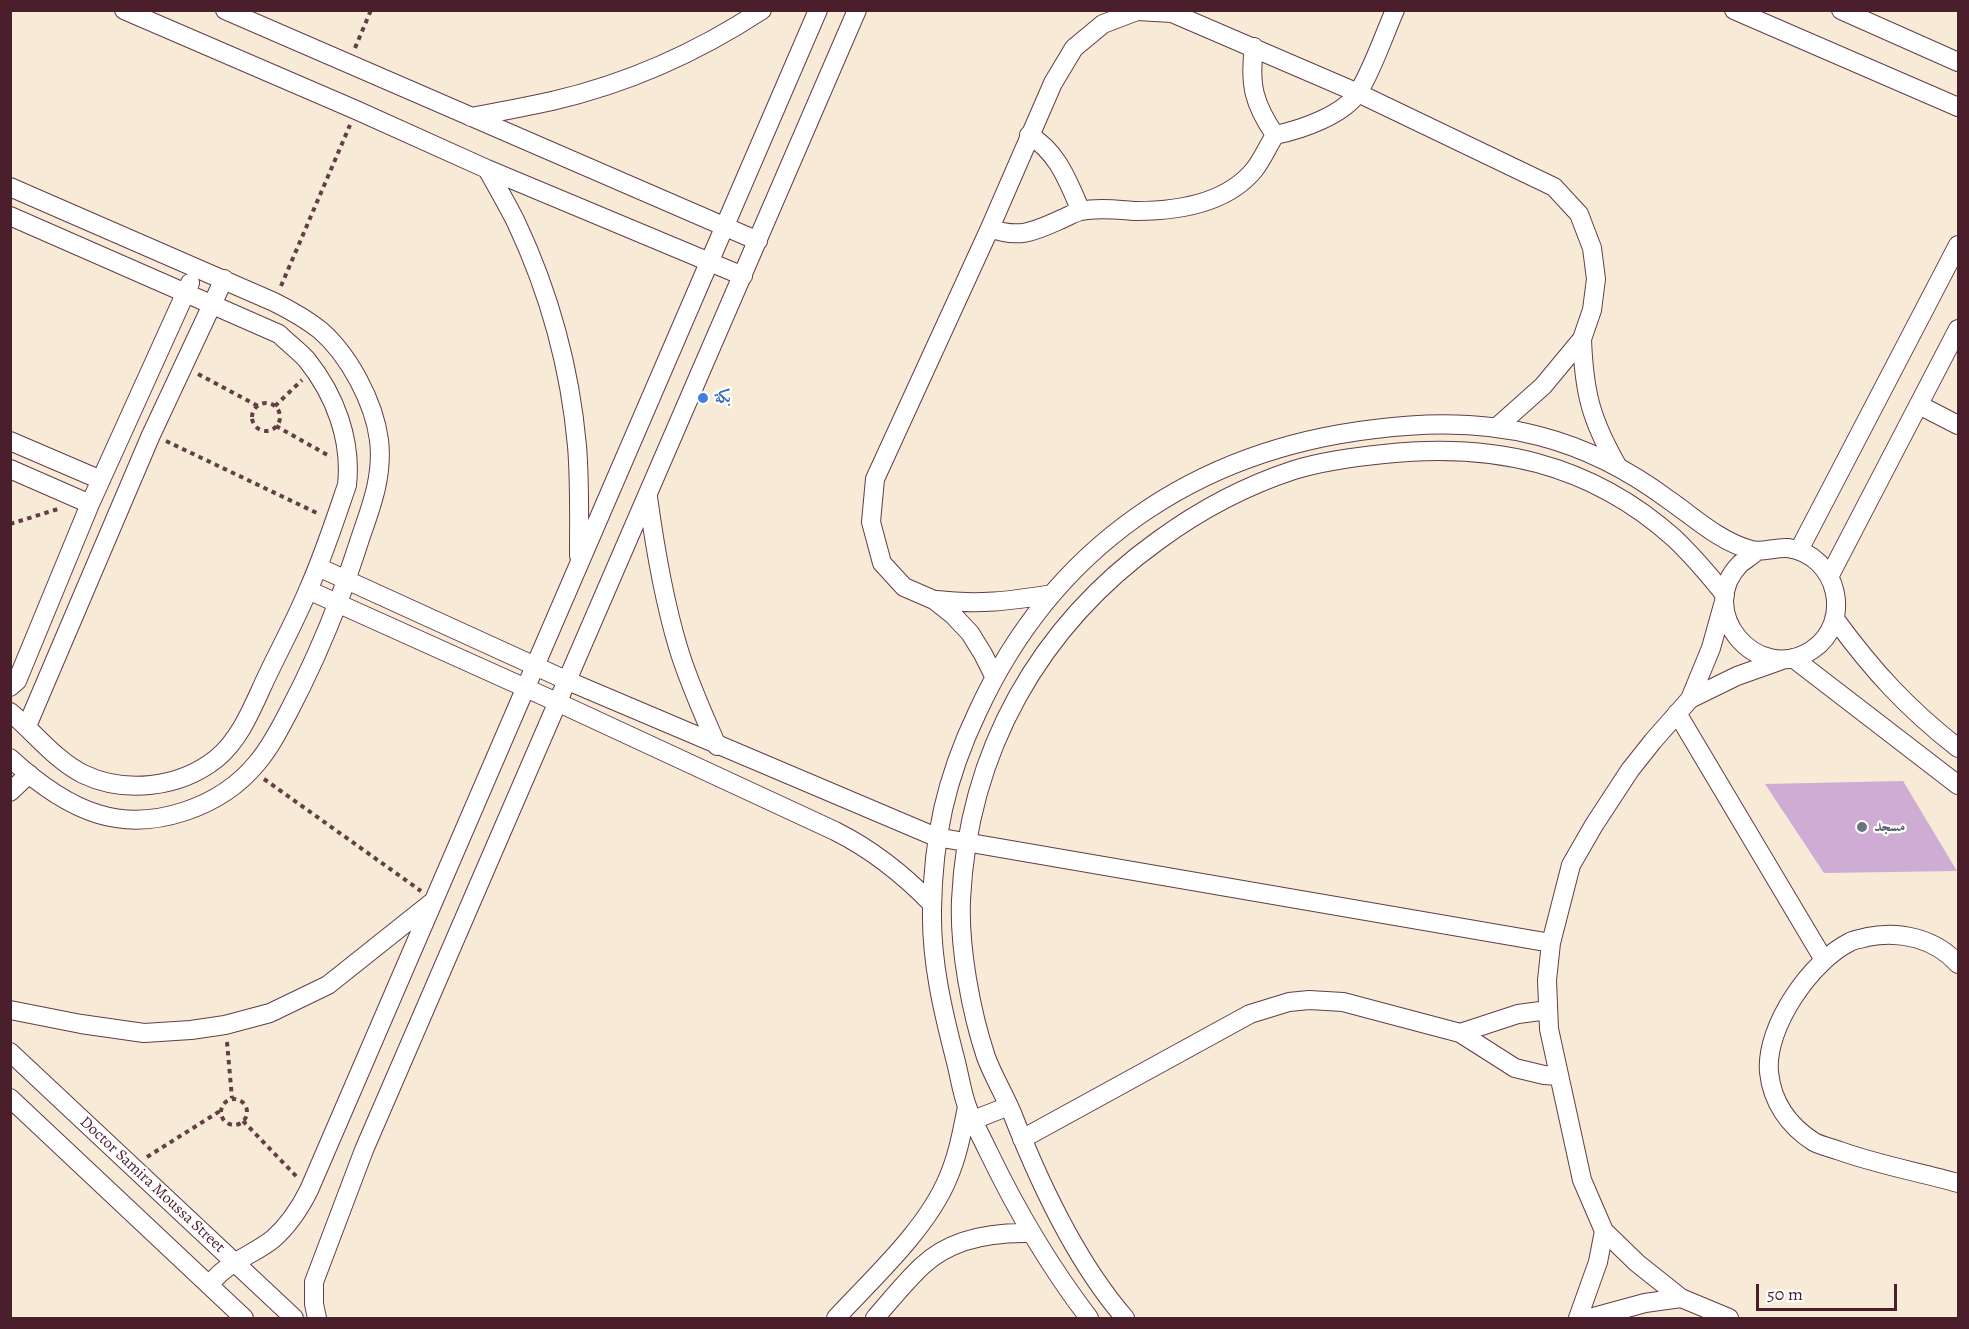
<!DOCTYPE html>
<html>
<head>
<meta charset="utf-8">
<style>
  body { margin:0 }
  #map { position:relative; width:1969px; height:1329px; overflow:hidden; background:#f7ead7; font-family:Alegreya,serif }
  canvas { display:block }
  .frame { position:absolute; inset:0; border:12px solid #4a1f2b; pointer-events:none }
  .scale { position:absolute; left:1756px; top:1284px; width:141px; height:27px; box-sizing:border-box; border:3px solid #4a1f2b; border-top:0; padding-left:8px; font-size:18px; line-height:21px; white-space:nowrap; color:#4a1f2b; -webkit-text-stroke:4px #fff; paint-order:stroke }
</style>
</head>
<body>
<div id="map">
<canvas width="1969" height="1329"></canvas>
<div class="frame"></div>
<div class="scale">50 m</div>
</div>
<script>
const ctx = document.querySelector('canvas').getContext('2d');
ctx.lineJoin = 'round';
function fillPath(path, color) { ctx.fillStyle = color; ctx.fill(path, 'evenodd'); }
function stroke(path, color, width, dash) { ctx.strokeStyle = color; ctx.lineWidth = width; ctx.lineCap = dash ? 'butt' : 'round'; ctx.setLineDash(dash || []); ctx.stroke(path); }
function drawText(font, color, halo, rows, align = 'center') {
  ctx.font = font + ' Alegreya,Amiri,serif'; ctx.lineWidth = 4.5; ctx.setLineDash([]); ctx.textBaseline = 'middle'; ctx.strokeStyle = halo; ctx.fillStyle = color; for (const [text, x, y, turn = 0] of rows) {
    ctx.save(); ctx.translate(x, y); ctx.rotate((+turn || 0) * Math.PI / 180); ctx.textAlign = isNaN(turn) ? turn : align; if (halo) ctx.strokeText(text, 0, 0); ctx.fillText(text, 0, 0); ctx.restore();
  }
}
fillPath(new Path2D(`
  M1903 781 1957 871 1824 873 1765 784Z`), '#cfacd3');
const street = new Path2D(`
  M124 10 356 110 487 169 743 276
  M225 10 758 241
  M1734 10 1958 107
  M1841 10 1958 62
  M1254 47C1249 85 1254 104 1275 135
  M471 117C498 112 525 107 552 101 626 84 698 52 762 10
  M1029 135C1058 152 1068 182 1081 211
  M487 169C497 187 507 204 516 222 549 292 570 368 577 446 580 482 579 519 579 556
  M10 187 274 302C290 310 306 319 320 330 349 355 374 402 379 440 383 473 373 502 362 533 355 554 348 576 340 597 325 637 308 675 288 713 279 730 270 748 257 763 221 807 153 831 98 814 65 804 35 781 10 758
  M10 216 279 334C288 343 299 351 307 360 335 395 352 440 347 485 335 520 324 554 309 588 297 617 282 645 268 674 254 703 242 738 216 759 179 788 125 794 83 774 55 760 34 732 10 712
  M990 228C1020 240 1037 230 1064 218 1069 216 1075 212 1081 211 1098 207 1119 210 1136 211 1177 211 1226 204 1254 170 1262 160 1268 146 1275 135 1300 130 1345 115 1359 91 1373 68 1384 35 1395 10
  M1582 339C1584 393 1591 420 1618 467
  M1919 405 1958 425
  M10 441 101 480
  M10 469 90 504
  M648 497C655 548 663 597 678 647 688 681 703 713 717 746
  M1799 550 1958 245
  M318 567 568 681 936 837 1551 943
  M1830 575 1958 329
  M308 590 559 703 835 831C873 850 903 874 932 904
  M936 600C978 605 1010 601 1052 594
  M1723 605 1711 648 1690 699 1653 741 1630 770 1594 825 1571 865 1551 943 1547 980 1549 1029 1582 1180 1604 1231 1637 1263 1681 1298 1729 1318
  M1835 619C1873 671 1907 708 1958 748
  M1793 658 1958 785
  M994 676 983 654 970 633 953 615 934 600 904 587 882 563 871 522 875 479 990 228 1053 83 1074 48 1103 24 1137 11 1172 13 1358 93 1554 187 1579 214 1592 248 1596 279 1592 310 1582 339 1543 386 1497 427
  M10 687 17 681 90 504 190 283
  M1690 699 1737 676 1782 660
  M1677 713 1824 960
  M27 726 151 435 224 279
  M10 792 29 774
  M1958 964C1936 939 1900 930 1867 937 1862 939 1855 939 1850 942 1811 961 1765 1027 1769 1072 1772 1102 1789 1126 1814 1142 1822 1146 1832 1148 1840 1151 1879 1165 1919 1172 1958 1183
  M10 1010 81 1024 144 1033 191 1030 225 1025 270 1013 328 985 431 903
  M1460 1033 1518 1014 1548 1010
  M10 1052 294 1318
  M10 1098 244 1318
  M973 1120 1009 1106
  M1022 1139 1250 1014 1289 1002 1309 1000 1343 1002 1460 1033 1515 1068 1544 1075 1559 1076
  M210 1286C219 1266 255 1254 273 1239 289 1225 300 1208 309 1190L818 10
  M317 1318 314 1304V1282L364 1150 857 10
  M836 1318C873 1278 927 1229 948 1178 958 1155 962 1132 967 1107
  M875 1318C890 1301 905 1282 922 1266 951 1238 993 1232 1031 1233
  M1089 1318C1050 1267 1017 1211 989 1153 982 1138 974 1124 968 1109 962 1094 960 1078 956 1062 943 1012 931 962 932 910 933 837 946 778 977 713 1053 547 1195 450 1375 429 1429 422 1486 422 1539 436 1586 448 1630 471 1669 500 1695 518 1719 541 1751 550 1763 553 1775 547 1788 548 1838 555 1854 622 1812 650 1757 686 1694 611 1740 564 1742 562 1754 554 1756 552
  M1125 1318C1076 1262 1039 1182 1012 1113 1004 1094 993 1076 986 1057 971 1012 959 948 961 900 968 751 1039 626 1159 540 1200 510 1245 486 1294 470 1323 461 1354 457 1384 454 1493 442 1590 463 1674 538 1693 556 1709 575 1725 595
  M1578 1318 1598 1262 1604 1231
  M1590 1318 1645 1303 1681 1298`);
stroke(street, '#643d45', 20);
stroke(new Path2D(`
  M355 48 371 10
  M281 286 350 125
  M198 374 258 406
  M252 417a14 14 0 1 1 28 0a14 14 0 1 1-28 0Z
  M275 406 302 380
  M276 426 331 457
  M166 441 319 514
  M10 524 58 509
  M264 779 421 891
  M227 1042 232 1098
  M221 1112a13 13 0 1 1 26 0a13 13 0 1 1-26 0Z
  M243 1121 297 1177
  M147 1157 220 1111`), '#643d45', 4, [4.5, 4.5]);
stroke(street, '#fff', 18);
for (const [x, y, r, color] of [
  [703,398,6,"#3f7fe0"],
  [1862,827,6,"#6b7280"]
]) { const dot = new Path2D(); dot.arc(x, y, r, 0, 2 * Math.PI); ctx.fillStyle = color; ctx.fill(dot); stroke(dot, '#fff', 2); }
drawText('bold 16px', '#366cbe', '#fff', [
  ["بكة",715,398]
], 'left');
drawText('bold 16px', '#5b616d', '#fff', [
  ["مسجد",1874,827]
], 'left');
drawText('16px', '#4a1f2b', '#fff', [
  ["Doctor Samira Moussa Street",152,1185,43]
]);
</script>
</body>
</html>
